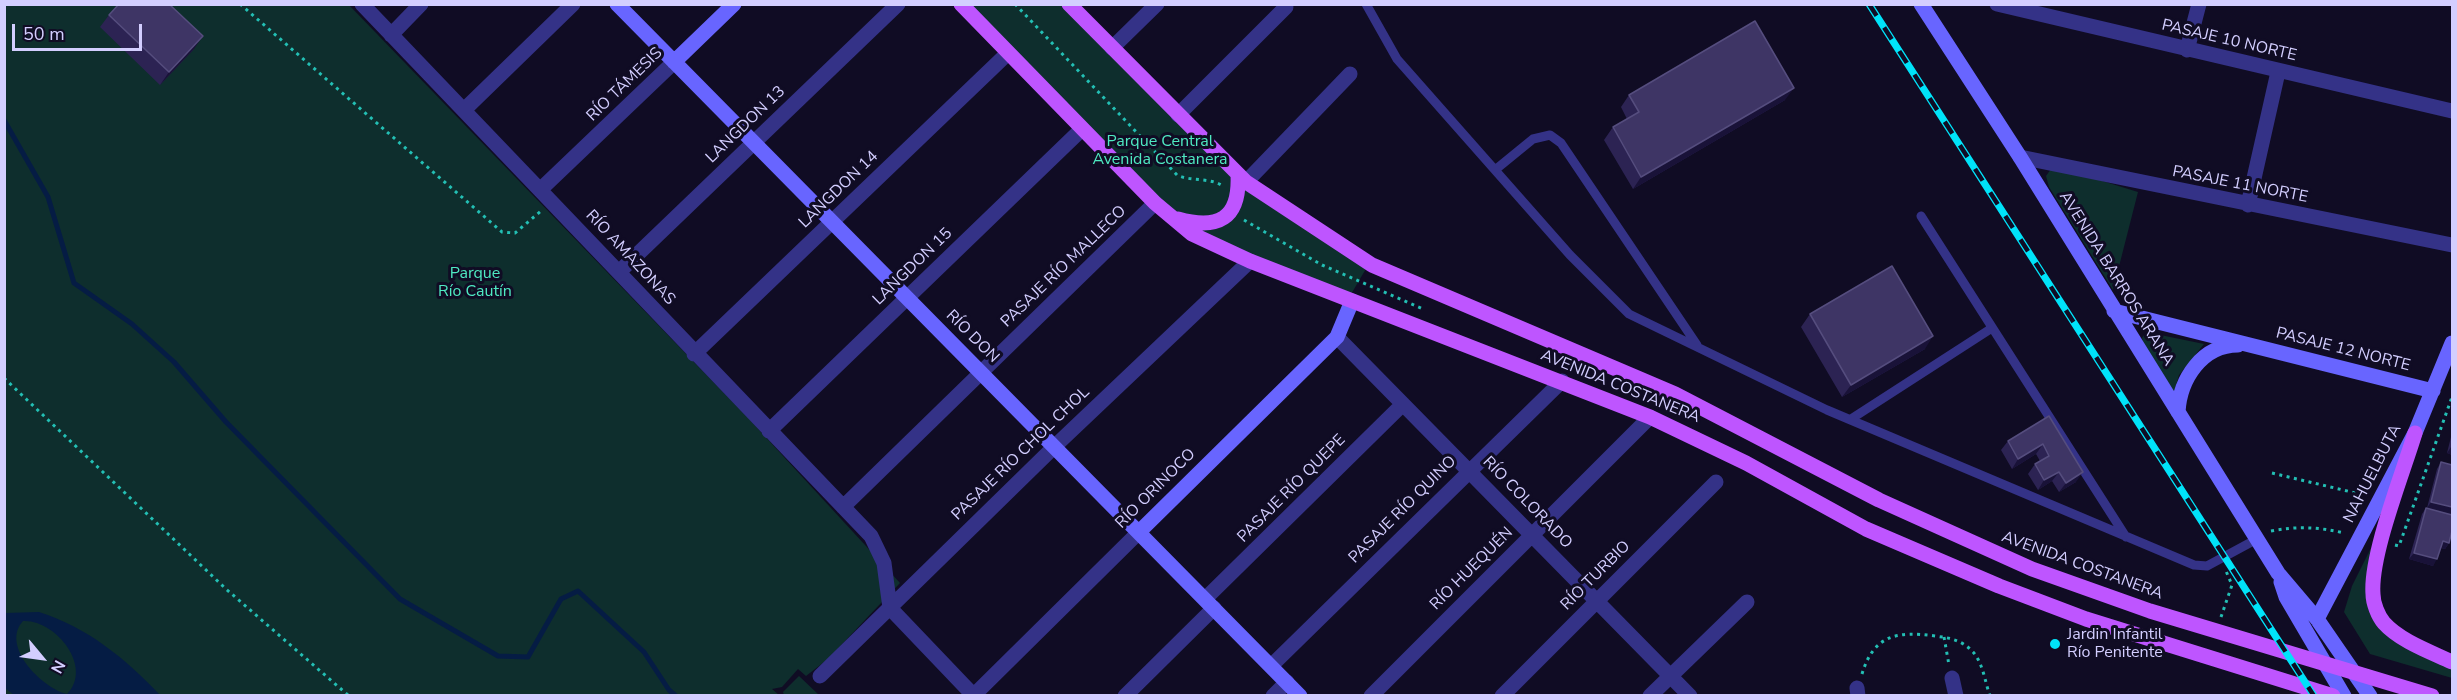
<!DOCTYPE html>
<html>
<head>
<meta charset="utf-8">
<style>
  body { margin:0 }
  #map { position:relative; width:2457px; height:700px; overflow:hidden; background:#100c24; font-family:"Nunito Sans",sans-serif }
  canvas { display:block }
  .frame { position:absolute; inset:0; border:6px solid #d3ceff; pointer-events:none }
  .north { position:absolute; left:12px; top:628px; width:60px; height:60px; -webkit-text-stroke:4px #100c24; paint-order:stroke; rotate:119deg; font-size:16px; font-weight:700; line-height:24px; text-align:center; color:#d3ceff }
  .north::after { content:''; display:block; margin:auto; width:21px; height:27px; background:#d3ceff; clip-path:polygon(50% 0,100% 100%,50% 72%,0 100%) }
  .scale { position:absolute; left:12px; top:24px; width:130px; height:27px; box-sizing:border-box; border:3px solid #d3ceff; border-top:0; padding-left:8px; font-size:18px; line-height:21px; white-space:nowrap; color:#d3ceff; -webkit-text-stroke:4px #100c24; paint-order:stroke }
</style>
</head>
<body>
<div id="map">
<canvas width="2457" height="700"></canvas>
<div class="frame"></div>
<div class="north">N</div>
<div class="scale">50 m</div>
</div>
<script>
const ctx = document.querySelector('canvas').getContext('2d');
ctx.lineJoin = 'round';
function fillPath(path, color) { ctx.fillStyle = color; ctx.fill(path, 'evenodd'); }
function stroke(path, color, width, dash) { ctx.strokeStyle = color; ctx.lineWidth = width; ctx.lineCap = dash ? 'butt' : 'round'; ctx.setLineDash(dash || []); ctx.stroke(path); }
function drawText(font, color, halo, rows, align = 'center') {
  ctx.font = font + ' "Nunito Sans",sans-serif'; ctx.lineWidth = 6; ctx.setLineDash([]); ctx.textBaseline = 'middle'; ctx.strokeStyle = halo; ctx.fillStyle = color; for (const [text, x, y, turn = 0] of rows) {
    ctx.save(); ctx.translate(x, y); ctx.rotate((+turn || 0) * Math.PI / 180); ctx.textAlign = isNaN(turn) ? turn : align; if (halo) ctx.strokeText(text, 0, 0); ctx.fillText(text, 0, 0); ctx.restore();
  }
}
fillPath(new Path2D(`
  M4 5H349L749 419 900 583 828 659 806 676 798 669 782 687 772 689 779 695H5Z
  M966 5H1065L1243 185 1367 267 1350 296 1194 231 1158 200Z
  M2057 167 2138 192 2113 290 2049 187 2046 176 2051 169Z
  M2146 332 2204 344 2179 375 2174 392 2144 345 2142 338Z
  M2374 542 2373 617 2452 663V678L2370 654 2344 612 2352 586Z
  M799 676 819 695H784L783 692Z`), '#0e2e2d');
fillPath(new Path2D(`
  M39 612C87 627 126 659 160 695 147 696 104 692 96 696L14 695 5 688V613ZM23 621C55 619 94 667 67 694 42 688 0 646 23 621Z`), '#051c44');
stroke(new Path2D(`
  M4 120 48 197 74 283 132 324 174 362 226 422 400 599 498 656 528 657 561 599 578 591 644 652 669 690 676 696`), '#051c44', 5);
stroke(new Path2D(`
  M240 4 502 232 515 233 541 211
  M1015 4 1177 175C1192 182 1209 177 1223 186
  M1244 220 1322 265 1423 309
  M4 378 226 589 349 696
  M2272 473 2364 495
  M2271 531C2297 526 2319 527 2344 533
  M2395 545 2399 546 2452 397
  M2221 617 2232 585 2226 571
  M1944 637 1949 665
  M1862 674C1874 634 1898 631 1935 636 1950 638 1962 640 1973 652 1983 663 1985 682 1990 696`), '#23bfb4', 3, [3, 4.5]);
stroke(new Path2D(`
  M1366 4 1397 59 1570 255 1629 314 1827 410 2194 565 2207 566 2257 539
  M1495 170 1533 139 1550 135 1561 143 1697 345
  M1921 216 2126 537
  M1851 419 1992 328`), '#343287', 9);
stroke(new Path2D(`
  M362 4 871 536 884 563 890 608 974 696
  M1997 4 2452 111
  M391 35 421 4
  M1112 48 1157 4
  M2187 50 2199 4
  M464 110 573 4
  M1178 115 1286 7
  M2020 157 2452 245
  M1246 182 1350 74
  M540 190 674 62
  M2248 205 2278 72
  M619 272 898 4
  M1337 337 1690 696
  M694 354 1008 53
  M769 431 1082 129
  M843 507 1155 203
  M1205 599 1403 404
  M1271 666 1562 381
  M820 676 1054 447 1250 261
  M1952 678 1956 696
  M1857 688 1858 696
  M973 696 1139 532
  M1125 696 1214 608
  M1273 696 1287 682
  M1371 696 1650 417
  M1502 696 1716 482
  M1650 696 1747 602`), '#343287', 15);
stroke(new Path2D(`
  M617 4 1300 696
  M1921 4 2020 157 2278 573 2317 619 2370 696
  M674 62 734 4
  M2114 311 2433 391
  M2178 412C2180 379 2202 345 2238 345
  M1139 532 1337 337 1352 301
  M2281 582 2286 597 2344 696
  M2317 619 2415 433 2452 343`), '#6865ff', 15);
stroke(new Path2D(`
  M961 4 1155 203 1192 234 1250 261 1650 417 1746 463 1866 529 1999 586 2086 619 2333 696
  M1069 4 1246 182 1372 265 1675 394 1879 500 2032 569 2150 611 2432 696
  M1178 219C1218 230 1240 219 1238 175
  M2415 433C2403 473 2370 555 2373 594 2373 603 2378 616 2384 623 2400 641 2431 652 2452 662`), '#be55ff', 15);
const rail = new Path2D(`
  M1869 4 2314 696`);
stroke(rail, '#00e3f9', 7);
stroke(rail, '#100c24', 4.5, [14]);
fillPath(new Path2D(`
  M109 15 194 49 160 85 100 27Z
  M1629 95 1785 100 1633 189 1604 140 1613 127 1627 119 1621 107Z
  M1810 314 1925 349 1842 397 1801 327Z
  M2049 416 2076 482 2059 492 2052 481 2038 490 2028 474 2035 464 2040 461 2036 454 2012 469 2001 450 2008 441Z
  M2452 433V455L2447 453Z
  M2441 462 2452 465V515L2434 510 2449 543 2445 549 2441 548 2433 566 2409 559 2422 514 2426 508H2427L2437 469Z`), '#2c2353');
fillPath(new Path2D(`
  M203 36 194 49 160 85 169 72Z
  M1794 88 1785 100 1633 189 1641 177Z
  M1933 336 1925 349 1842 397 1851 385Z
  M2043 444 2036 454 2012 469 2018 459Z
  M2451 447H2452V455L2447 453Z
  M2059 472 2052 481 2038 490 2044 480Z
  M2083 472 2076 482 2059 492 2066 483Z
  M2431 502 2452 507V515L2427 508Z
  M2443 541 2449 543 2445 549 2438 547Z
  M2414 553 2437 559 2433 566 2409 559Z`), '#191238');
const building = new Path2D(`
  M119 4H169L203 36 169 72 109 15Z
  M1755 21 1794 88 1641 177 1613 127 1639 112 1629 95Z
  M1892 266 1933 336 1851 385 1810 314Z
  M2049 416 2083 472 2066 483 2059 472 2044 480 2035 464 2049 456 2043 444 2018 459 2008 441Z
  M2441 462 2452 465V507L2431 502Z
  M2426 508 2452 515V531L2449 543 2443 541 2437 559 2414 553Z`);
fillPath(building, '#3e3565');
stroke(building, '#554d7e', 1.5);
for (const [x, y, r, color] of [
  [2055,644,6,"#00e3f9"]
]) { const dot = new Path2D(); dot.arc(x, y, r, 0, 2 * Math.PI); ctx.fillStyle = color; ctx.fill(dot); stroke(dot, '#100c24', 2); }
drawText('16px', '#d3ceff', '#100c24', [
  ["PASAJE 10 NORTE",2229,41,13],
  ["RÍO TÁMESIS",625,85,-44],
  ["LANGDON 13",746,125,-44],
  ["PASAJE 11 NORTE",2240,185,11],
  ["LANGDON 14",839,190,-44],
  ["RÍO AMAZONAS",630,258,47],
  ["LANGDON 15",913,267,-44],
  ["PASAJE RÍO MALLECO",1064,267,-44],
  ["AVENIDA BARROS ARANA",2116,279,58],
  ["RÍO DON",972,337,45],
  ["PASAJE 12 NORTE",2343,350,14],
  ["AVENIDA COSTANERA",1620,387,22],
  ["PASAJE RÍO CHOL CHOL",1021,454,-44],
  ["NAHUELBUTA",2373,474,-63],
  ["RÍO ORINOCO",1156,489,-45],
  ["PASAJE RÍO QUEPE",1292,489,-45],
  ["RÍO COLORADO",1527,503,46],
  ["PASAJE RÍO QUINO",1403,510,-45],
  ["AVENIDA COSTANERA",2082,566,20],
  ["RÍO HUEQUÉN",1472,569,-45],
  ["RÍO TURBIO",1596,576,-45]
]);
drawText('16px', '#4feac2', '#100c24', [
  ["Parque Central",1160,142],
  ["Avenida Costanera",1160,160],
  ["Parque",475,274],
  ["Río Cautín",475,292]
]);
drawText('16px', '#d3ceff', '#100c24', [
  ["Jardin Infantil",2067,635],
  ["Río Penitente",2067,653]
], 'left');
</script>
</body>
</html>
